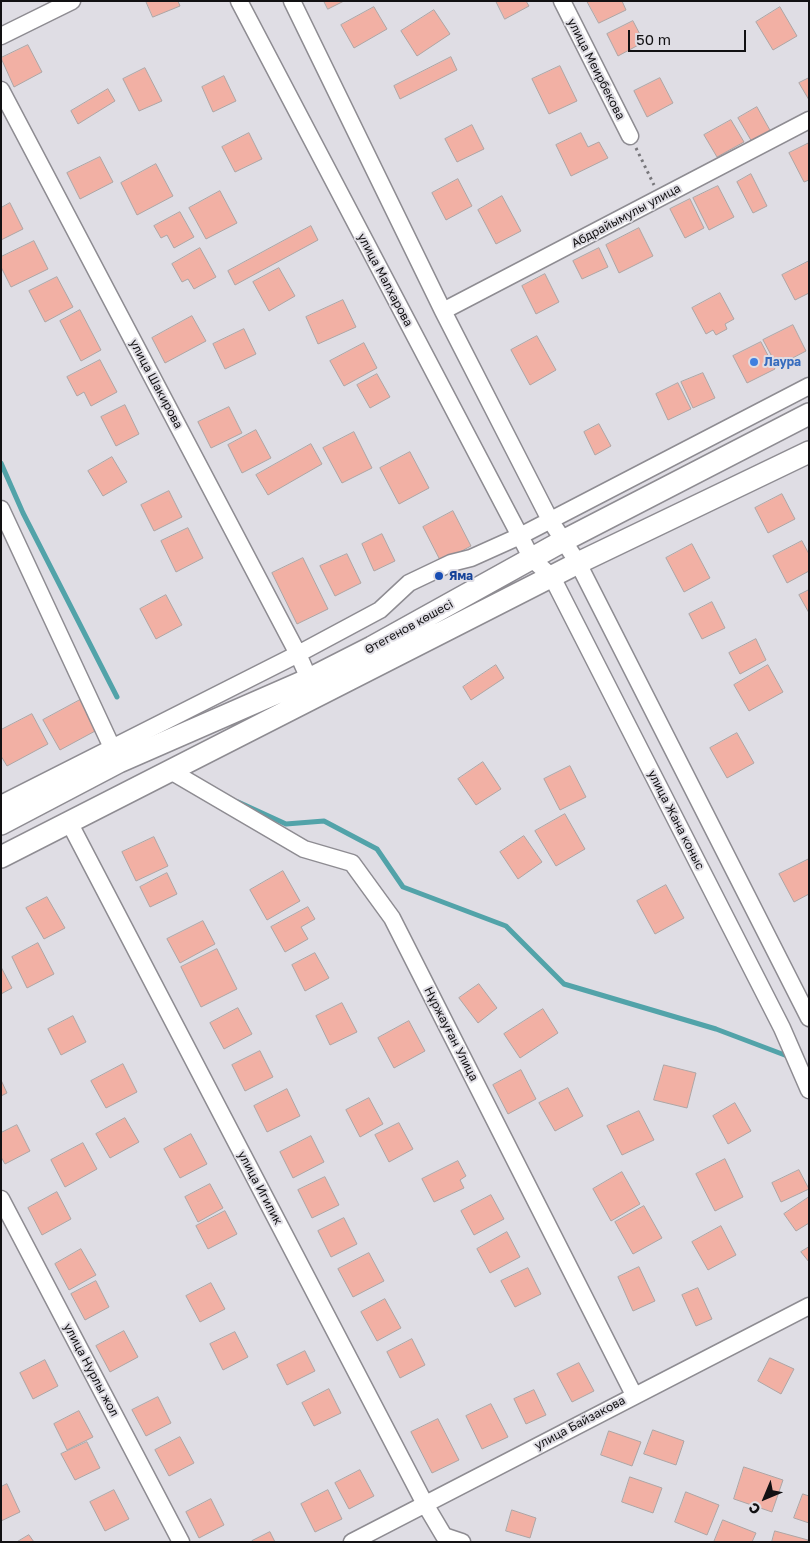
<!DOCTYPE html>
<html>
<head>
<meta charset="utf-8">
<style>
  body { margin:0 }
  #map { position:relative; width:810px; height:1543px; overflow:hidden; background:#dfdde4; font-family:"Golos Text",sans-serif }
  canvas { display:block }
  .frame { position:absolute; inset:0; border:2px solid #121113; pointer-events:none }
  .north { position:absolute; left:740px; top:1473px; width:50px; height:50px; -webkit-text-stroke:4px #dfdde4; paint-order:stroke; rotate:225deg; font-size:14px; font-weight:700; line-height:20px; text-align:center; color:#121113 }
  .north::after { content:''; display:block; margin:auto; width:18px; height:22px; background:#121113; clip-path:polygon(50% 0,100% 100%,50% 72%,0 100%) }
  .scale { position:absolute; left:628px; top:30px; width:118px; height:22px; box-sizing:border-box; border:2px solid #121113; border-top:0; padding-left:6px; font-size:15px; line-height:18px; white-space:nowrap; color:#121113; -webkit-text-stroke:4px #dfdde4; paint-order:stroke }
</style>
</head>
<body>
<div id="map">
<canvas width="810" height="1543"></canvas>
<div class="frame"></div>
<div class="north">С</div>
<div class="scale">50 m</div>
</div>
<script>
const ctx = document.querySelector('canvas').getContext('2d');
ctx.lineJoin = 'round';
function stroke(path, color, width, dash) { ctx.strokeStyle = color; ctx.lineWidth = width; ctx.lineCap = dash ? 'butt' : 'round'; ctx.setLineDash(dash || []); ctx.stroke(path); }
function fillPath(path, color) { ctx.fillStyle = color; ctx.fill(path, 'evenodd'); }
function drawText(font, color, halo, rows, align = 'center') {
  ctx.font = font + ' "Golos Text",sans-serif'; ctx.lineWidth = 4; ctx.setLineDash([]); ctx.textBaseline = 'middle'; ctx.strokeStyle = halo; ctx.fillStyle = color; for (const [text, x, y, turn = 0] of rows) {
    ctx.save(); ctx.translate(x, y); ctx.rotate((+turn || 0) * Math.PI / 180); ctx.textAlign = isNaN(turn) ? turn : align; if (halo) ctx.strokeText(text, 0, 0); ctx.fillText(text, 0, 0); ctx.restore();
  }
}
stroke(new Path2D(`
  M1 463 23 513 117 697
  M238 802 286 824 324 821 377 849 403 887 506 926 564 984 716 1029 790 1057`), '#52a3a9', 5);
const building = new Path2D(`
  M146 1H178L180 6 153 17Z
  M324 1H344L328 9Z
  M496 1H526L529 6 505 19Z
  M587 1H622L626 10 599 23Z
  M374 7 387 29 354 48 341 25Z
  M780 7 797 36 773 50 756 22Z
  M434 10 450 34 417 56 401 31Z
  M633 21 644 42 618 56 607 34Z
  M28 45 42 72 14 87 1 58Z
  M451 57 457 70 400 99 394 86Z
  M560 66 577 101 549 114 532 79Z
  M145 68 162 101 139 111 123 79Z
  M224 76 236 101 213 112 202 87Z
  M660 78 673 103 647 117 634 91Z
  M809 78V100L799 83Z
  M108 89 115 101 78 124 71 111Z
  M757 107 771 132 752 142 738 118Z
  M731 120 744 142 717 157 704 135Z
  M472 125 484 149 457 162 445 139Z
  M249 133 262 159 235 172 222 147Z
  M581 133 588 147 599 142 608 158 571 176 556 145Z
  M809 143V180L804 182 789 153Z
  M100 157 113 182 80 199 67 173Z
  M156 164 173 196 137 215 121 183Z
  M751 174 767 206 753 213 737 182Z
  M458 179 472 206 446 220 432 193Z
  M718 186 734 217 709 230 693 198Z
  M220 191 237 223 206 239 189 208Z
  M502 196 521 231 496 244 478 210Z
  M690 199 704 228 685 238 670 209Z
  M10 203 23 229 1 240V208Z
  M180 212 194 237 174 248 167 235 161 238 154 226Z
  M311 226 318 240 235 285 228 271Z
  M639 228 653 256 619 273 606 245Z
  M34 241 48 269 11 287 1 267V257Z
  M200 248 216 277 194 289 188 279 182 282 172 264Z
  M599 248 608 267 582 279 573 261Z
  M809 261V293L795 300 782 275Z
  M279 268 295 296 269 311 253 282Z
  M545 274 559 302 536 314 522 286Z
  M57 277 73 307 45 322 29 291Z
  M720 293 734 319 725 324 727 329 716 335 713 330 706 334 692 308Z
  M343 300 356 327 318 344 306 317Z
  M80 310 101 350 81 361 60 321Z
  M192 316 206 341 165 363 152 338Z
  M793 325 806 351 777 366 763 340Z
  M244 329 256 354 225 369 213 344Z
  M537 336 556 370 530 385 511 350Z
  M761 342 775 369 747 383 733 356Z
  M364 343 377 368 344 386 330 361Z
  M100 360 117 392 91 406 84 392 77 396 67 377Z
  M703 373 715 398 693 408 681 382Z
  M377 374 390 397 370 408 357 385Z
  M678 383 691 409 668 420 656 394Z
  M125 405 139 434 116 446 101 417Z
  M229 407 242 433 211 448 198 422Z
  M599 424 611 446 595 455 584 432Z
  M256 430 271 458 242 473 228 445Z
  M354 432 372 468 342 483 323 448Z
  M311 444 322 464 268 495 256 475Z
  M410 452 429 488 399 504 380 468Z
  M112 457 127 482 103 496 88 471Z
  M169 491 182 517 154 531 141 505Z
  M782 494 795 519 768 533 755 508Z
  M453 511 471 546 441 562 423 527Z
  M188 528 203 558 176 572 161 541Z
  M382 534 395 561 374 571 362 544Z
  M802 541 809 554V571L787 583 773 556Z
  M692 544 710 578 684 592 666 558Z
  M347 554 361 583 335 596 320 566Z
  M303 558 328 609 297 624 272 573Z
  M809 590V613L799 595Z
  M166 595 182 625 156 639 140 609Z
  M712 602 725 628 702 639 689 614Z
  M756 639 766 660 740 674 729 653Z
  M496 665 504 678 471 700 463 687Z
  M768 665 783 692 749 711 734 685Z
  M80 700 97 730 60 750 43 720Z
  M32 714 48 744 7 766 1 756V730Z
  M737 733 754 763 727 778 710 748Z
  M483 762 501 789 476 805 458 779Z
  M570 766 586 797 560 810 544 779Z
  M565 814 585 849 556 866 535 831Z
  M524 836 542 862 518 879 500 852Z
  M154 837 168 866 136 881 122 852Z
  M809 859V894L794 902 779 874Z
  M283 871 300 901 267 920 250 890Z
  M167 873 177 894 150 907 140 887Z
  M666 885 684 918 655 934 637 901Z
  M47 897 65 928 44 939 26 908Z
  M308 907 315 919 301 927 308 939 285 952 271 927Z
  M203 921 215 944 180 963 167 939Z
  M38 943 54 974 27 988 12 957Z
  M217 949 237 989 201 1007 181 967Z
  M315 953 329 978 305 991 292 965Z
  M1 967 12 988 1 994Z
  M479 984 497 1008 478 1023 459 998Z
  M342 1003 357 1032 330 1045 316 1016Z
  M238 1008 252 1034 224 1049 210 1023Z
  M543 1009 558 1033 520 1058 504 1034Z
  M73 1016 86 1042 61 1055 48 1029Z
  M409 1021 425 1051 394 1068 378 1038Z
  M260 1051 273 1077 245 1091 232 1065Z
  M123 1064 137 1092 106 1108 91 1081Z
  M664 1065 696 1073 687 1108 654 1100Z
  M521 1070 536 1099 508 1114 493 1085Z
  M1 1080 7 1093 1 1096Z
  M568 1088 583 1116 555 1131 539 1103Z
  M287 1089 300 1116 267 1132 254 1106Z
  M369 1098 383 1124 360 1137 346 1110Z
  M735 1103 751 1131 728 1144 713 1116Z
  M639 1111 654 1140 622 1155 607 1126Z
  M125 1118 139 1142 110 1158 96 1134Z
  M399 1123 413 1149 389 1162 375 1135Z
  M17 1125 30 1151 5 1164 1 1157V1133Z
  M191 1134 207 1164 180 1178 164 1149Z
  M311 1136 324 1162 293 1178 280 1152Z
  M83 1143 97 1169 65 1187 51 1160Z
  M725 1159 743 1197 715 1211 696 1174Z
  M458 1161 466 1176 460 1180 464 1188 434 1202 422 1179Z
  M799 1170 809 1189 781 1202 772 1183Z
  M622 1172 640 1204 611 1221 593 1189Z
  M325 1177 339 1205 312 1218 298 1190Z
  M210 1184 223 1208 198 1222 185 1197Z
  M57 1192 71 1219 42 1235 28 1208Z
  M491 1195 504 1219 474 1235 461 1211Z
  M809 1197V1223L796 1231 784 1214Z
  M644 1206 662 1238 633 1254 615 1222Z
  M225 1211 237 1234 208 1249 196 1226Z
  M344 1218 357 1244 331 1257 318 1231Z
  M721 1226 736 1255 708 1270 692 1242Z
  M507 1232 520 1257 490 1273 477 1249Z
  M809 1247V1262L801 1252Z
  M81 1249 96 1275 69 1290 55 1264Z
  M369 1253 384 1281 353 1297 338 1269Z
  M639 1267 655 1301 633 1311 618 1277Z
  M528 1268 541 1294 515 1307 501 1281Z
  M96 1281 109 1307 85 1320 71 1294Z
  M211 1283 225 1309 200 1322 186 1296Z
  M698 1288 712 1319 696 1326 682 1295Z
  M385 1299 401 1328 377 1341 361 1312Z
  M124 1331 138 1357 110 1372 96 1346Z
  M235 1332 248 1357 223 1370 210 1344Z
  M412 1339 425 1365 400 1378 387 1352Z
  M305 1351 315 1371 287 1385 277 1365Z
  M770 1358 794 1369 781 1394 758 1381Z
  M45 1360 58 1386 33 1399 20 1373Z
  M579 1363 594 1391 572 1402 557 1374Z
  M329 1389 341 1413 314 1426 302 1403Z
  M534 1390 546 1415 526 1424 514 1399Z
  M158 1397 171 1423 146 1436 132 1410Z
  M491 1404 508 1437 482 1449 466 1416Z
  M79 1411 93 1437 67 1450 54 1424Z
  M438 1419 459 1460 432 1473 411 1432Z
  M653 1430 684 1441 676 1465 644 1454Z
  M609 1431 641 1442 632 1466 601 1455Z
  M180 1437 194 1463 169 1476 155 1450Z
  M87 1442 100 1468 75 1480 61 1454Z
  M744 1467 783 1480 772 1512 734 1499Z
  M360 1470 374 1496 349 1509 335 1483Z
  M630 1477 662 1488 653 1513 622 1502Z
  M7 1484 20 1512 1 1521V1487Z
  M114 1490 129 1519 105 1531 90 1502Z
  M328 1490 342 1519 315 1532 301 1504Z
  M686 1492 719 1505 707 1535 675 1522Z
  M803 1494 809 1496V1523L794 1518Z
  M211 1499 224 1525 199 1538 186 1512Z
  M512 1510 536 1518 530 1538 506 1531Z
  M723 1520 756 1533 752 1542H714Z
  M775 1531 808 1540 807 1542H772Z
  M270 1532 275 1542H252V1541Z
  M29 1535 34 1542H17Z`);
fillPath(building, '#f2b0a4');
stroke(building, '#ada5a4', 1);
const minor = new Path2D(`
  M239 1 520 536 532 559 552 577 782 1028 809 1090
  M292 1 443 311 550 520 578 563 809 1018
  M562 1 630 136
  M1 36 72 1
  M1 90 298 654 309 679
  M443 311 809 120
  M1 509 116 756
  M169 770 304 849 352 863 392 918 634 1395
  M1 804 298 654 380 610 409 583 451 563 471 558 520 536 809 386
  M69 822 425 1504 444 1536 462 1542
  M1 1199 181 1542
  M352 1542 809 1306`);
const major = new Path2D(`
  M1 824 119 762 309 679 372 647 563 541 809 414
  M1 857 578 563 809 452`);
stroke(minor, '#8e8c92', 19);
stroke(major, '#8e8c92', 24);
stroke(new Path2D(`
  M636 148 654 185`), '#77767a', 3, [2.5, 4]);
stroke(minor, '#fff', 16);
stroke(major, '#fff', 21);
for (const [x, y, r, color] of [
  [754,362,5,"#3f7fe0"],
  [439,576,5,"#1a4fb4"]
]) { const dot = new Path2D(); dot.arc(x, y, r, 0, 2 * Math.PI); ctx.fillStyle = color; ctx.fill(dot); stroke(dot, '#dfdde4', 2); }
drawText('12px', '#121113', '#dfdde4', [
  ["улица Меирбекова",596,69,63],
  ["Абдрайымулы улица",626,216,-28],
  ["улица Малхарова",385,280,62],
  ["улица Шакирова",156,384,62],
  ["Өтегенов көшесі",409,627,-29],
  ["улица Жана коныс",676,820,63],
  ["Нұржауған Улица",451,1034,63],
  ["улица Игилик",260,1188,62],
  ["улица Нурлы жол",91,1370,62],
  ["улица Байзакова",580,1423,-28]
]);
drawText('bold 12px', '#366cbe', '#dfdde4', [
  ["Лаура",764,362]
], 'left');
drawText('bold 12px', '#164399', '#dfdde4', [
  ["Яма",449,576]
], 'left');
</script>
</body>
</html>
